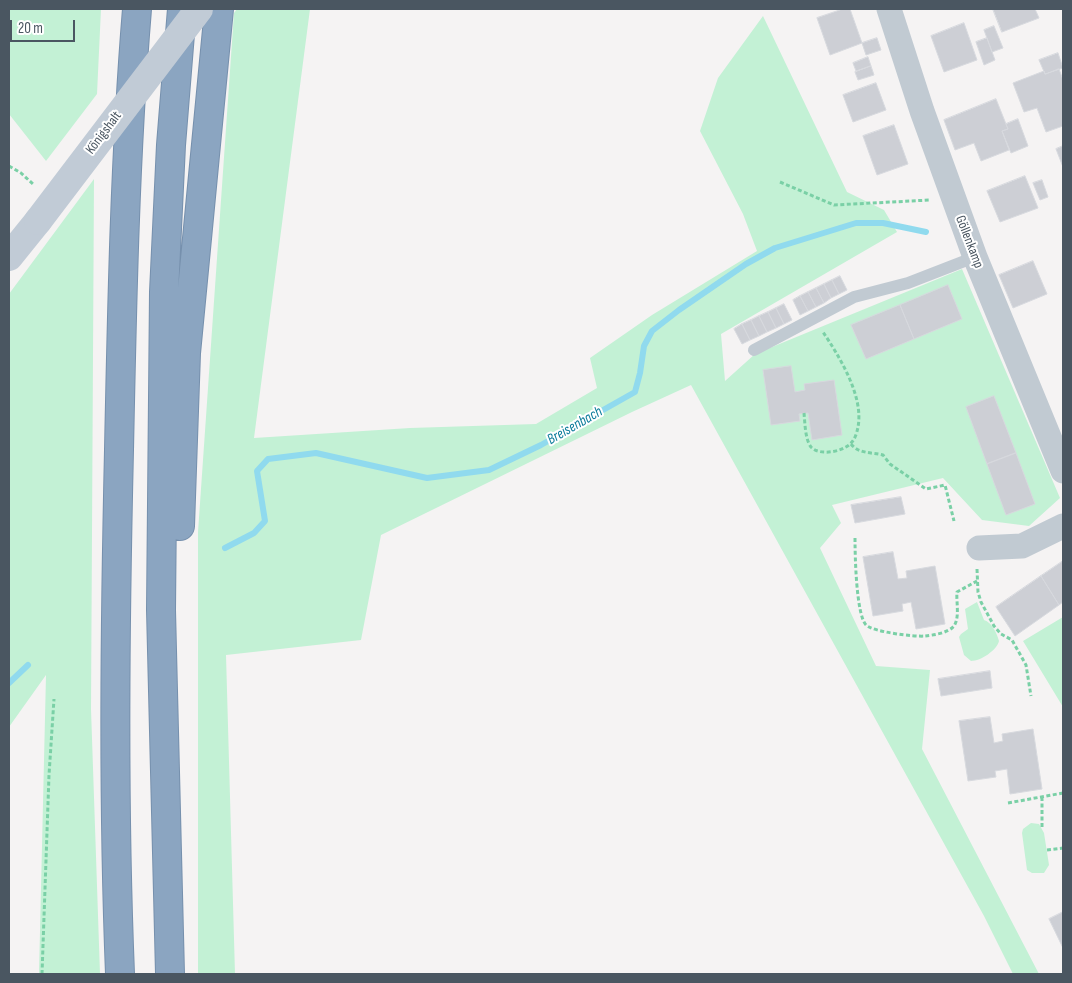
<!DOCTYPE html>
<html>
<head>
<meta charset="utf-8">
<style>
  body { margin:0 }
  #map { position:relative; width:1072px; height:983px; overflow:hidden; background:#f5f3f3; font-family:"Sofia Sans Condensed",sans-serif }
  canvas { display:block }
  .frame { position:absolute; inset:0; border:10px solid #4a5661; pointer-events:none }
  .scale { position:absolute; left:10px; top:20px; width:65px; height:22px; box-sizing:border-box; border:2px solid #4a5661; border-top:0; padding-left:6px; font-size:15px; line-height:18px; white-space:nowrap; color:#4a5661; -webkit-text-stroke:4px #fff; paint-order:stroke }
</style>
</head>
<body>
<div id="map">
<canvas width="1072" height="983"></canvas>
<div class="frame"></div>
<div class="scale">20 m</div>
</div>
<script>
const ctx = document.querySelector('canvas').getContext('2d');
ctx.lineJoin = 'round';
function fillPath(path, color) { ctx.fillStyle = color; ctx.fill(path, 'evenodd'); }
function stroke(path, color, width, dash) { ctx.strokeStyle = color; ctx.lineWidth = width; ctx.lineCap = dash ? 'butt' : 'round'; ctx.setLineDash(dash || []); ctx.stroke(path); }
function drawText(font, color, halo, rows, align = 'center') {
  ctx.font = font + ' "Sofia Sans Condensed",sans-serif'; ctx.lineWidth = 4; ctx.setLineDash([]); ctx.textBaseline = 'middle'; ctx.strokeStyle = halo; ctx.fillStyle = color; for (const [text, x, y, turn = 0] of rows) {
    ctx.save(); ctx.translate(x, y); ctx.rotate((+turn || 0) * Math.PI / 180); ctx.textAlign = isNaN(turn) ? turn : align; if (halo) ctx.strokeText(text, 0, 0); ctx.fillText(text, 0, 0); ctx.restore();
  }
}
fillPath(new Path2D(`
  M9 9H101L97 94 46 161 9 114Z
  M237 9H310L254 438 410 428 536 424 597 388 590 358 652 315 757 251 743 214 700 131 718 78 763 16 847 192 884 210 897 232 721 334 725 381 755 354 962 269 1060 498 1029 526 982 520 943 478 832 505 841 523 820 548 876 666 930 670 922 749 1039 974H1013L984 916 691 385 632 412 381 535 361 640 226 655 235 974H198V532L234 13Z
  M94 179 91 709 100 974H39L46 675 9 727V294Z
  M977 602 984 620C992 622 997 634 999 641 997 650 981 661 971 661L964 655 959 637 961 634 968 629 965 609Z
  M1063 617V707L1023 641Z
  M1031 823 1039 824 1044 833 1049 865 1044 873H1032L1027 870 1022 833 1023 829Z`), '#c3f1d5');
stroke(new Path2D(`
  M225 548 254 533 265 521 257 471 268 459 316 453 427 478 489 470 541 445 635 392 640 373 644 346 652 331 679 310 746 264 775 248 856 223H883L926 232
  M9 683 28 665`), '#90daee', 6);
const building = new Path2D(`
  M843 9H850L862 43 830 55 817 18Z
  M993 9H1035L1039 18 1002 32Z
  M964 23 977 60 944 72 931 36Z
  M994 26 1003 48 992 52 984 30Z
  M877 38 881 50 866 55 862 43Z
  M987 38 995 60 984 65 976 42Z
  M1058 53 1063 68 1045 74 1039 60Z
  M868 57 871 66 856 71 853 63Z
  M871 66 874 75 858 80 855 72Z
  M1059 69 1063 80V126L1046 132 1037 108 1024 112 1013 83 1044 71 1045 74Z
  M876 83 886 110 853 122 843 95Z
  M996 99 1008 129 1002 131 1009 150 981 161 974 143 955 150 944 120Z
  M1018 119 1028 146 1011 153 1002 131 1008 129 1006 124Z
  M894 125 908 164 877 175 863 136Z
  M1063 146V167L1056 149Z
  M1025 176 1038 208 1000 222 987 191Z
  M1042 180 1048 197 1040 200 1033 183Z
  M1033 261 1047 294 1013 308 999 275Z
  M840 276 847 290 839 294 832 280Z
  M832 280 839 294 831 298 824 284Z
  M824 284 831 298 824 303 816 288Z
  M948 285 962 319 914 339 900 305Z
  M816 288 824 303 816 307 808 292Z
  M808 292 816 307 808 311 800 296Z
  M800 296 808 311 800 315 793 300Z
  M784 304 792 320 784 324 776 308Z
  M900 305 914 339 866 359 851 325Z
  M776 308 784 324 776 328 768 312Z
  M768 312 776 328 767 332 759 316Z
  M759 316 767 332 759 336 751 320Z
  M751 320 759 336 750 340 742 324Z
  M742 324 750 340 742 344 734 329Z
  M791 366 795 392 805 390 804 384 834 380 842 435 812 440 808 413 799 414 800 421 771 425 763 370Z
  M994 396 1016 453 987 464 966 407Z
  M1016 453 1035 504 1006 515 987 464Z
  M901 497 905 514 855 523 851 505Z
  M893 552 898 579 907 578 906 571 935 566 945 624 916 629 911 602 902 604 903 611 873 616 863 557Z
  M1063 561V602L1059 605 1041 576Z
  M1041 576 1059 605 1015 636 996 607Z
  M990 671 992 688 941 696 938 679Z
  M990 717 994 743 1003 741 1002 734 1033 729 1042 789 1010 794 1007 769 995 771 996 777 968 781 959 721Z
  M1063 912V948L1049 919Z`);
fillPath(building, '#cdcfd5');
stroke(building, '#d7d9de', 1);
const motorway = new Path2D(`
  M180 526 186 353 219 9
  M120 974C113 800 115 625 119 450 122 303 125 155 137 9
  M170 974 161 610 164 292 171 145 182 9`);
stroke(motorway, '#7690ad', 30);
stroke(new Path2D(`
  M9 166 21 173 34 185
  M780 182 834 205 930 200
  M804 413C805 423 805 439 811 447 819 456 842 452 850 444 855 440 857 432 858 427 864 396 839 356 823 332
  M851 444C859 454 871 452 883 455L890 464 926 489 945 485 954 521
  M855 538C855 554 856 614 866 625 873 632 915 637 925 636 934 635 948 633 954 626 960 617 956 601 957 592L977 581
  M977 569 978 592 981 602 994 626 1001 634 1012 640 1026 665 1031 696
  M1042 797V828
  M1008 803 1063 793
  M1047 850 1063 848
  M42 974 49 775 54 699`), '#7ad0a6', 3, [4, 2.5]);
stroke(new Path2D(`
  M754 350 854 297 908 283 975 257`), '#c1cad2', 12);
stroke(new Path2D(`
  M889 9 922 111 975 257 1063 471
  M979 548 1022 546 1063 526`), '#c1cad2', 25);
stroke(new Path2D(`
  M9 257 38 221`), '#c1cbd6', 28);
stroke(motorway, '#8ba5c1', 28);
stroke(new Path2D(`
  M38 221 199 9`), '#c1cbd6', 28);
drawText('14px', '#4a5661', '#fff', [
  ["Königshalt",104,133,-53],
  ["Göllenkamp",969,242,69]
]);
drawText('italic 15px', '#0c7c9b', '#fff', [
  ["Breisenbach",575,426,-30]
]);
</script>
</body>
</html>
